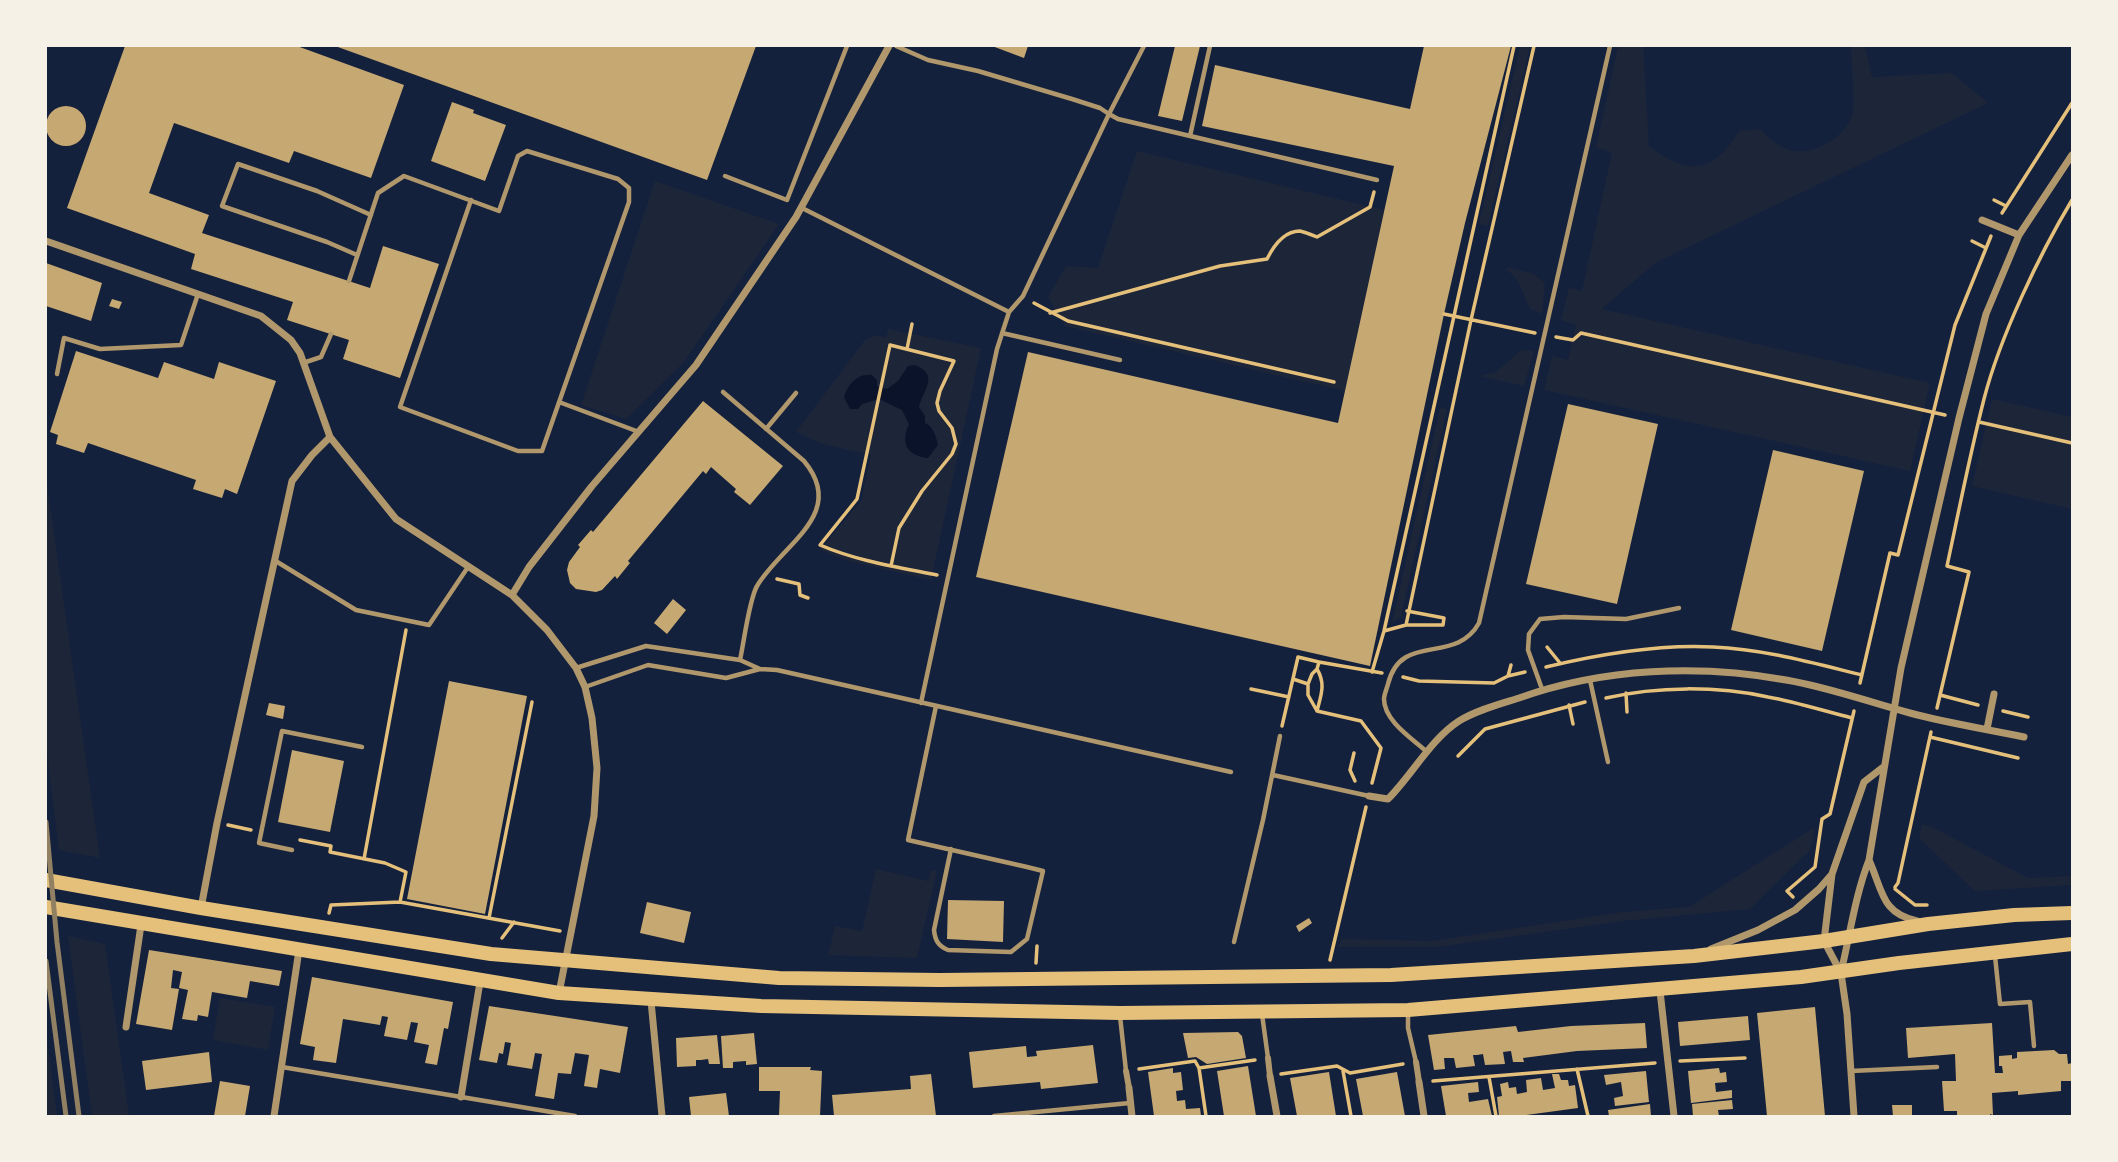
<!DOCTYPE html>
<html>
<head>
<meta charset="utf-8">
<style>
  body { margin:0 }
  #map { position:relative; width:2118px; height:1162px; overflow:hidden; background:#14213d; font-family:"Playfair Display",serif }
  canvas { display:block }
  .frame { position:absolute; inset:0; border:47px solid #f6f1e7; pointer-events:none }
</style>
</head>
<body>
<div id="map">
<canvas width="2118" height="1162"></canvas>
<div class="frame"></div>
</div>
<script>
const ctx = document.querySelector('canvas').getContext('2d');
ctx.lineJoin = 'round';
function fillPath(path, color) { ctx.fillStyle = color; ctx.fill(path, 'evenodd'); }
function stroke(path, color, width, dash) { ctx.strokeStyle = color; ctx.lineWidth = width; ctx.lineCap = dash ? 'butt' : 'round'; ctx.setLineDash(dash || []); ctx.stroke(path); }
fillPath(new Path2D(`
  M1520 46H1530L1488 226 1479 224Z
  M1618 46H1643L1649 146C1688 176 1713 174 1739 131L1760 129C1783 153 1802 159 1831 141 1840 135 1848 126 1852 116 1856 104 1851 61 1851 46H1865L1872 77 1952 73 1988 103 1655 263 1602 309 1930 383 1910 471 1544 390 1552 356 1568 360 1576 325 1561 320 1569 288 1582 291 1612 152 1596 148Z
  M1137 151 1384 210 1345 391 1065 326 1048 297 1066 266 1098 268Z
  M655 181 779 224 684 362 626 419 581 405Z
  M1505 267 1532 273 1545 283 1542 314 1530 309 1518 281Z
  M888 329 981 348 931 580 848 561 820 550 861 501 871 455 823 444 796 432 865 340 876 335 886 338Z
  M1521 350 1534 351 1524 386 1479 376 1496 372Z
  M1992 399 2072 417V509L1972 486Z
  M1440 408 1447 409 1401 617 1392 623Z
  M46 478 100 858 59 850 46 745Z
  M1922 824 1934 828 2028 878 2072 876V885L1975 891 1919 838Z
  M1815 827 1810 850 1750 909 1623 921 1437 947H1337L1342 939 1432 941 1622 912 1689 907Z
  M876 869 928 881 931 870 937 871 917 958 828 955 835 926 862 931Z
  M68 936 105 944 129 1116H92Z
  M220 998 275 1007 268 1050 213 1040Z
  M46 1031 57 1116H46Z`), '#1d2539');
fillPath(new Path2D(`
  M915 365C940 375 923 390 919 407L925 416V423C933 426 936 436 938 445L928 458C907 456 900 443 909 424L902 410 879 399 862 404 858 409H850L844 397C848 384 857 373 872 375L877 380V386L887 389 898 381 908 366Z`), '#0b132b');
fillPath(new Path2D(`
  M125 46H297L404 85 371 178 294 151 289 163 174 123 149 193 209 215 202 233 370 288 383 246 439 264 400 378 343 359 349 340 287 320 293 302 191 269 195 254 67 208Z
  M335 46H756L707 180Z
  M992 46H1028L1024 58Z
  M1175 46H1200L1182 121 1158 116Z
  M1424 46H1511L1465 223 1444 314 1370 666 976 577 1028 352 1338 423 1394 166 1202 126 1215 65 1410 109Z
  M452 102 474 110 473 113 506 125 485 181 431 161Z
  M46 126a20 20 0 1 1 40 0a20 20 0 1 1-40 0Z
  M46 263 102 283 91 321 46 306Z
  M112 299 122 302 119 309 109 306Z
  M76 351 158 378 164 362 214 379 219 362 276 381 237 494 225 489 222 498 193 489 196 480 88 443 84 453 56 444 58 435 50 432Z
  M703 401 783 466 750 505 734 492 736 489 711 467 706 474 703 471 628 561 630 563 617 579 615 576 602 590 596 592 576 589 570 583 567 570 569 562 580 547 578 545 591 530 593 532Z
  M1568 404 1658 424 1617 604 1526 584Z
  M1773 450 1864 471 1822 651 1731 630Z
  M673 599 686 610 667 634 654 623Z
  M449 681 527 696 485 914 407 899Z
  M269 703 285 706 283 719 266 715Z
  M292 750 344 761 330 832 278 822Z
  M948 900 1004 901 1003 942 947 939Z
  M647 902 691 912 684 943 640 933Z
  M1309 918 1312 923 1299 932 1296 926Z
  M149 950 282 971 279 986 250 981 247 998 212 992 208 1017 198 1015 197 1021 182 1019 188 990 179 988 182 972 173 970 171 988 179 989 172 1030 136 1024Z
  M312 977 453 1002 448 1029 444 1028 437 1065 425 1063 429 1045 414 1042 418 1023 411 1022 407 1040 384 1036 388 1017 382 1016 380 1025 343 1019 336 1063 313 1060 315 1047 300 1044Z
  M489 1006 628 1027 620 1073 600 1069 597 1088 584 1086 589 1055 575 1053 571 1074 558 1073 554 1099 535 1096 542 1054 535 1053 532 1069 507 1065 511 1043 505 1042 503 1054 499 1053 497 1063 479 1060Z
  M1815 1007 1825 1116H1767L1757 1013Z
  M1748 1016 1750 1040 1680 1046 1678 1022Z
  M1645 1023 1647 1048 1577 1051 1523 1058 1524 1062H1513L1511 1051 1503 1052 1505 1064 1485 1065 1483 1054 1477 1055H1473L1475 1066 1456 1068 1454 1058H1444L1445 1069 1434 1070 1428 1035 1516 1026 1518 1032 1571 1026Z
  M1992 1023 1995 1073H2003L2002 1066H1999V1056L2012 1055V1059L2017 1058V1052L2054 1050 2059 1054H2067L2068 1064 2072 1063V1081H2061V1091L2018 1095V1091L1992 1093 1993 1115 1990 1114V1116H1957V1111H1944L1942 1081H1956L1955 1054 1908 1058 1906 1028Z
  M1238 1032 1242 1036 1246 1058 1207 1064 1196 1057 1188 1058 1183 1033Z
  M754 1033 757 1064 746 1065V1061L733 1062V1068H723L721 1036Z
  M717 1035 720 1064H709L708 1059 701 1060H696V1066L677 1067 676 1038Z
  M1093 1045 1098 1083 1041 1089 1040 1082 973 1088 969 1052 1026 1046 1027 1057 1037 1056 1036 1051Z
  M209 1052 212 1082 146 1090 142 1061Z
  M1248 1066 1256 1116H1224L1217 1071Z
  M759 1067H811L810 1070 822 1071 820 1116H779L780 1091H759Z
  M1173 1068V1073L1181 1072 1183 1090 1176 1091 1177 1101 1185 1100 1186 1109 1200 1108 1201 1116H1154L1148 1072Z
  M1719 1068 1720 1073 1726 1072 1727 1082 1715 1083 1716 1092 1732 1090V1098L1691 1103 1688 1071Z
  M1646 1071 1649 1102 1615 1106 1614 1098 1623 1096 1621 1082 1606 1085 1604 1075Z
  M1329 1072 1336 1116H1297L1290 1078Z
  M1397 1072 1405 1116H1363L1356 1079Z
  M931 1074 936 1116H834L832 1095 911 1089 910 1076Z
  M1552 1074H1559L1561 1080H1568L1569 1086 1575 1085 1578 1108 1519 1116H1499L1497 1097 1502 1096 1500 1084 1508 1082 1509 1088 1516 1087 1517 1094 1527 1092 1526 1080 1541 1078 1543 1090 1555 1088Z
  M220 1081 250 1086 245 1116H214Z
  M1478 1082 1479 1092 1468 1093 1469 1102 1488 1099 1492 1116H1446L1441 1086Z
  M726 1093 729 1116H691L689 1097Z
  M1732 1100 1733 1109 1718 1110 1719 1116H1693L1692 1104Z
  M1650 1104 1651 1116H1609L1608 1110Z
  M1892 1105H1912V1116H1893Z`), '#c6a872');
stroke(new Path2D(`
  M1994 200 2006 206
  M2002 213 2072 103
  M1972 241 1986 248
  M1034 303 1068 321 1334 382
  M1050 313 1220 266 1267 259C1273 247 1284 231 1300 231 1305 232 1312 235 1317 237L1370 207 1374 192
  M1444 314 1535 333
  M1556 337 1573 340 1581 333 1945 415
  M907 349 912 324
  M1979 422 2072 443
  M891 566 899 528 922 491 952 454 956 444 952 428 939 411 937 403 940 391 954 361 890 345 857 499 820 545C857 561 897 567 937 575
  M777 579 799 584 800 595 808 598
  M1406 625H1443L1444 618 1407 611
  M1384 631 1406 625 1471 320 1534 46
  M1547 647 1560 663
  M1546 667C1600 654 1657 644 1713 647 1763 649 1813 663 1862 675
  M1317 669 1319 662 1382 673
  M1372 672 1384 631 1514 46
  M1508 676 1511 665
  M1403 677 1419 681 1494 683 1508 676 1525 672
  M1293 679 1308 684V695L1317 711 1361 721 1381 748 1372 783
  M1860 683 1890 553 1898 555 1955 325 1991 236
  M1308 684 1312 674 1317 669C1326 684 1321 695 1317 711
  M1251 689 1289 697
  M1626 693 1627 712
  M1940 695 1978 705
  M1606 698C1657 686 1717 686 1768 697 1796 702 1824 711 1852 718
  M1569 705 1573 724
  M1937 708 1969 572 1947 566C1959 510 1970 454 1984 399 2000 337 2039 255 2072 200
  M2003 711 2028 717
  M1282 726 1298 657 1319 662
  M1930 737 2018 758
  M1354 753 1350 770 1355 781
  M1458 756 1485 729 1585 702
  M228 825 251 830
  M300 840 331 846 330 852 385 863 406 872 400 902 331 905 329 913
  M364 859 406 630
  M1895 887 1898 883 1931 732
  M1895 889 1915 905H1927
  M1793 897 1787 891 1815 867 1822 819 1830 814 1854 711
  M400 902 560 931
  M489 918 532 702
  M502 938 514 922
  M1330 960 1366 807
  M1036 963 1037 946
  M1680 1061 1745 1058
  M1139 1069 1195 1061 1199 1068
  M1577 1069 1588 1116
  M1343 1071 1351 1116
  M1281 1074 1337 1066 1350 1073 1403 1064
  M1489 1077 1496 1116
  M1433 1081 1655 1063
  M1206 1116 1199 1068 1255 1060`), '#e5c07b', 3.5);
stroke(new Path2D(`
  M896 46 928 60 978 71 1072 99 1100 108 1109 114 1144 46
  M1190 136 1210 46
  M725 176 787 200 847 46
  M802 208 1009 312
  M357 255 327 242 222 206 238 164 317 191 371 215
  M349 281 378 193 404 176 499 211 518 156 527 151 618 179 629 188V202L542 451H518L400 407 471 200
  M1002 333 1120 360
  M303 363 321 357 331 334
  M57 374 64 338 100 349 181 345 198 294
  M723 392 804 461C848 514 782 544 757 586 749 600 744 642 740 660
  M559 402 639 432
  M766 429 796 393
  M274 560 356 610 429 625 468 567
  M576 668 646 646 740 660 760 669
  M1590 680 1608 762
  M585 687 648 665 726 678 760 669 777 670 1231 772
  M1542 689 1528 650 1529 634 1540 619 1564 617 1626 619 1679 608
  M921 703 997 349 1009 312 1023 296 1109 114 1118 119 1377 180
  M936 706 908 840 1027 867 1043 871 1027 939 1011 952 948 950C938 946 935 940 934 930L951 849
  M1427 752C1413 739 1384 721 1384 699 1384 695 1387 688 1388 684 1401 631 1455 666 1479 623L1610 46
  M1273 775 1369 796
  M292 850 259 843 282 731 362 747
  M1234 942 1263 820 1280 736
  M1995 956 2000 1004 2030 1002 2034 1046
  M1408 1012V1028L1416 1062
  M1262 1014 1268 1058
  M1120 1016 1126 1071
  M282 1067 575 1116
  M1851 1071 1937 1067
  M994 1116 1130 1103`), '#b1986c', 4.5);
stroke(new Path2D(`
  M1268 1058 1270 1076
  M1416 1062 1419 1082
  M1126 1071 1129 1088`), '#b1986c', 6);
stroke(new Path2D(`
  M1982 220 2019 235
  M46 241 261 316 291 340 300 353 330 437 312 455 292 481 217 823 201 908
  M330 437 396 519 512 595 547 630 576 668 585 687 592 718 597 768 594 816 559 993
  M512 595 529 567 592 486 696 365 796 217 889 46
  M1987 729 1994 694
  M1369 796 1388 799C1412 775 1431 739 1459 721 1477 710 1500 704 1519 698 1603 668 1699 664 1786 680 1828 687 1869 702 1910 713 1947 723 1986 729 2024 737
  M1832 874 1824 941 1841 973 1847 1014 1854 1116
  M1917 921C1881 913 1883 891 1869 860L1901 668 1959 418 1986 314 2019 235 2072 155
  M1711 949 1758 930 1795 910 1819 889 1832 874 1864 782 1882 768
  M1841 972C1850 935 1855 896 1869 860
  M1660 991 1674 1116
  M651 1001 662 1116
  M126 1027 141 925
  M1270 1076 1277 1116
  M1419 1082 1424 1116
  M1129 1088 1132 1116
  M461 1097 480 982
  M274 1116 299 950`), '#b1986c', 7);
stroke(new Path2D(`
  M46 880 201 908 491 954 779 978 940 980 1391 975 1694 956 1824 941 1928 924 2014 915 2072 913
  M46 907 559 993 761 1006 1120 1013 1408 1010 1801 977 1899 963 2072 944`), '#e5c07b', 14);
stroke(new Path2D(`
  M46 822 57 942 79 1116
  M46 961 66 1116`), '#918062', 5);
</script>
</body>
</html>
